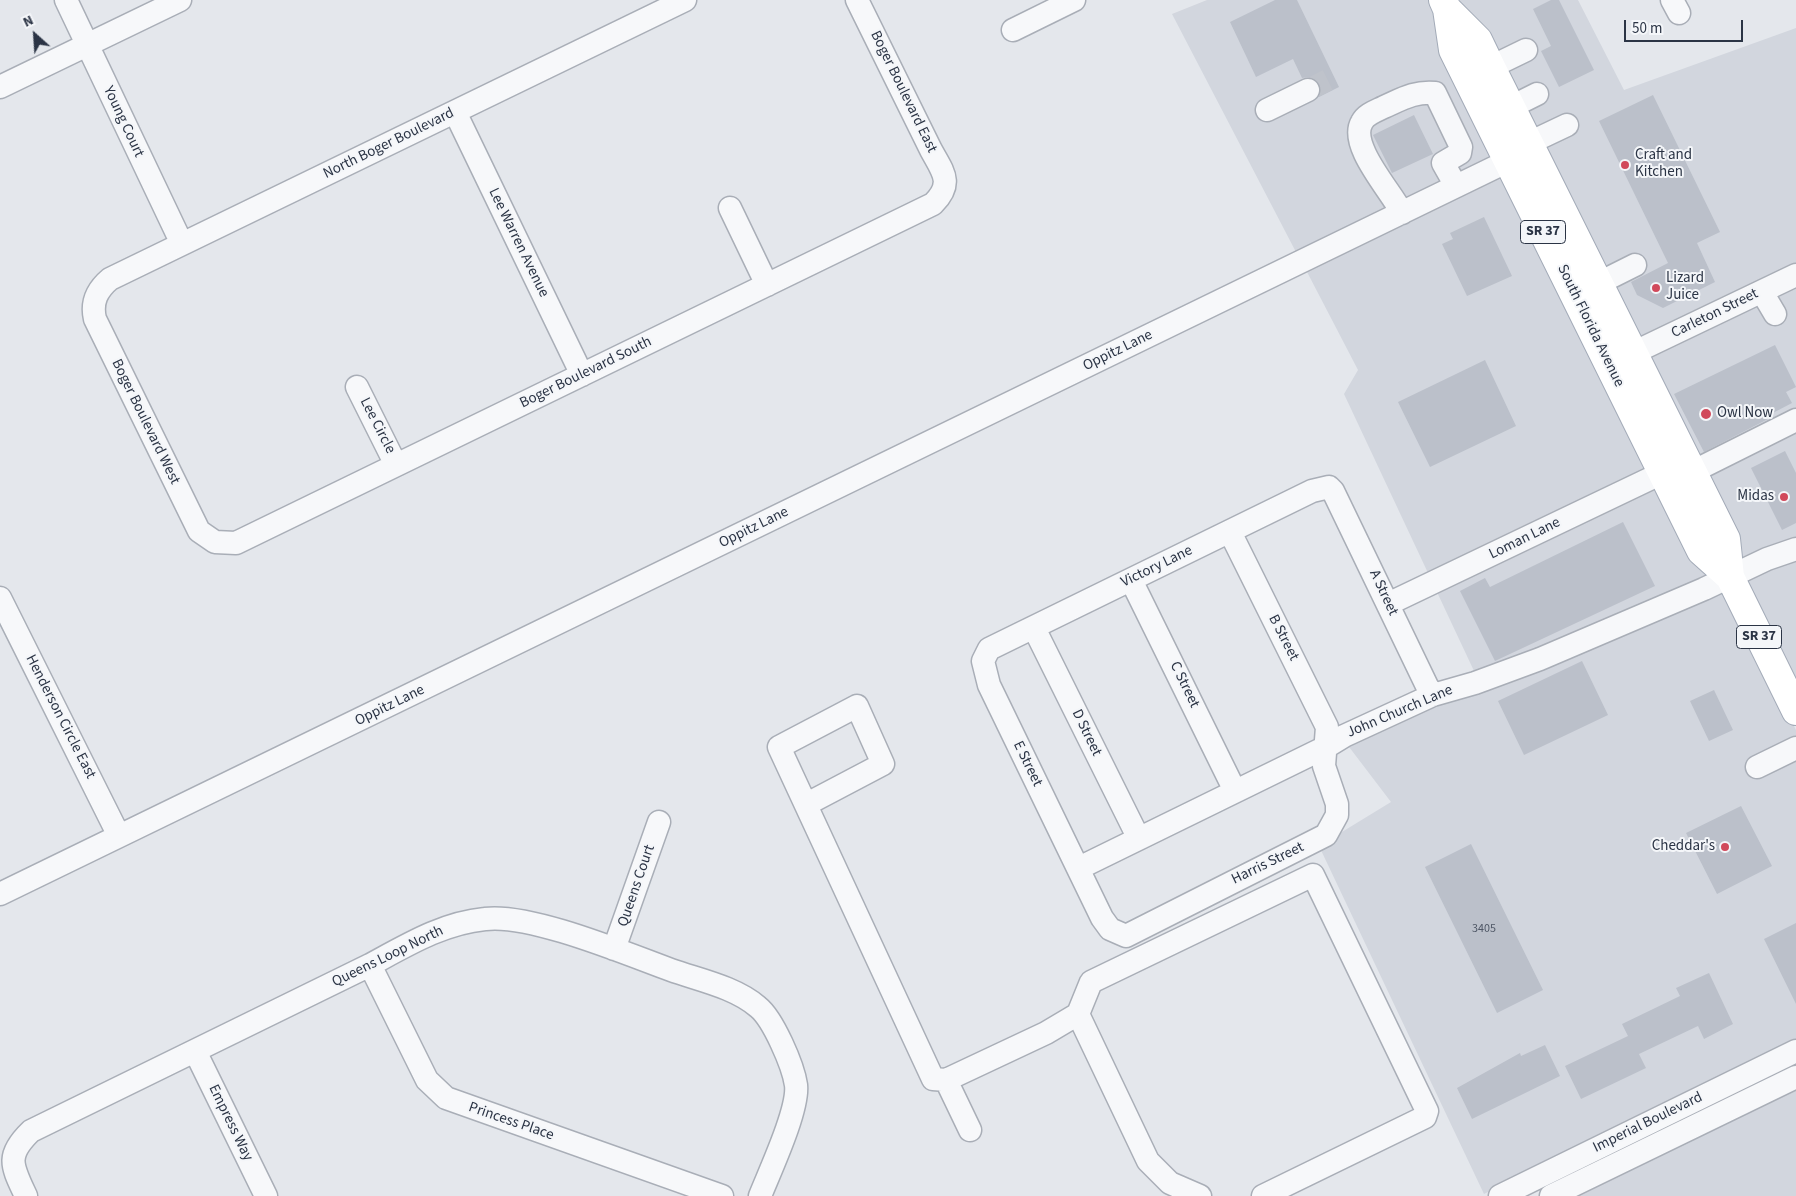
<!DOCTYPE html>
<html>
<head>
<meta charset="utf-8">
<style>
  body { margin:0 }
  #map { position:relative; width:1796px; height:1196px; overflow:hidden; background:#e4e7ec; font-family:"Source Sans 3",sans-serif }
  canvas { display:block }
  .north { position:absolute; left:10px; top:10px; width:50px; height:50px; -webkit-text-stroke:4px #f4f6f9; paint-order:stroke; rotate:334deg; font-size:14px; font-weight:700; line-height:20px; text-align:center; color:#2b3445 }
  .north::after { content:''; display:block; margin:auto; width:18px; height:22px; background:#2b3445; clip-path:polygon(50% 0,100% 100%,50% 72%,0 100%) }
  .scale { position:absolute; left:1624px; top:20px; width:119px; height:22px; box-sizing:border-box; border:2px solid #2b3445; border-top:0; padding-left:6px; font-size:15px; line-height:18px; white-space:nowrap; color:#2b3445; -webkit-text-stroke:4px #f4f6f9; paint-order:stroke }
</style>
</head>
<body>
<div id="map">
<canvas width="1796" height="1196"></canvas>
<div class="north">N</div>
<div class="scale">50 m</div>
</div>
<script>
const ctx = document.querySelector('canvas').getContext('2d');
ctx.lineJoin = 'round';
function fillPath(path, color) { ctx.fillStyle = color; ctx.fill(path, 'evenodd'); }
function stroke(path, color, width, dash) { ctx.strokeStyle = color; ctx.lineWidth = width; ctx.lineCap = dash ? 'butt' : 'round'; ctx.setLineDash(dash || []); ctx.stroke(path); }
function drawText(font, color, halo, rows, align = 'center') {
  ctx.font = font + ' "Source Sans 3",sans-serif'; ctx.lineWidth = 4; ctx.setLineDash([]); ctx.textBaseline = 'middle'; ctx.strokeStyle = halo; ctx.fillStyle = color; for (const [text, x, y, turn = 0] of rows) {
    ctx.save(); ctx.translate(x, y); ctx.rotate((+turn || 0) * Math.PI / 180); ctx.textAlign = isNaN(turn) ? turn : align; if (halo) ctx.strokeText(text, 0, 0); ctx.fillText(text, 0, 0); ctx.restore();
  }
}
fillPath(new Path2D(`
  M1207 0H1434L1496 156 1297 254 1172 14Z
  M1454 0H1578L1624 90 1796 28V265L1637 342Z
  M1505 173 1725 586 1796 730V1040L1484 1194 1319 846 1391 802 1343 739 1482 688 1344 394 1358 370 1306 270Z
  M1796 285V540L1737 564 1645 358Z
  M1796 559V693L1741 582Z
  M1796 1088V1196H1573Z`), '#d2d6de');
fillPath(new Path2D(`
  M1275 0H1297L1339 87 1319 97 1320 84 1309 77 1302 78 1293 59 1256 77 1230 22Z
  M1551 0H1559L1594 70 1559 87 1541 51 1551 46 1533 9Z
  M1653 95 1720 232 1697 243 1715 282 1663 308 1637 295 1631 282 1668 263 1599 121Z
  M1414 115 1433 154 1392 173 1373 135Z
  M1484 217 1512 276 1467 296 1442 244 1453 239 1450 233Z
  M1775 345 1796 387 1786 392 1792 403 1769 415 1770 418 1704 452 1674 394Z
  M1485 360 1516 426 1430 467 1398 402Z
  M1785 451 1796 473V523L1782 530 1751 468Z
  M1623 522 1655 586 1495 661 1460 591 1485 578 1490 587Z
  M1582 661 1608 715 1524 755 1498 701Z
  M1714 690 1733 730 1709 741 1690 701Z
  M1741 806 1772 866 1717 894 1686 833Z
  M1471 844 1543 990 1497 1013 1425 867Z
  M1796 923V1004L1764 939Z
  M1709 973 1733 1024 1704 1039 1698 1026 1639 1054 1646 1068 1581 1099 1565 1066 1628 1036 1622 1024 1680 996 1676 988Z
  M1545 1045 1560 1076 1472 1119 1457 1088 1520 1053 1521 1056Z`), '#bbc0ca');
stroke(new Path2D(`
  M1308 90 1334 77`), '#bfc3cb', 22, [22, 11]);
const minor = new Path2D(`
  M66 0 182 244
  M685 0 110 279C97 290 91 302 95 319L199 531 215 542 236 543 933 204C954 183 943 172 931 150L857 0
  M1672 0 1679 13
  M1013 30 1074 0
  M1491 67 1526 50
  M0 87 180 0
  M1511 107 1537 94
  M1267 110 1308 90
  M455 112 582 375
  M1529 143 1567 125
  M730 208 767 285
  M1402 213C1391 191 1348 145 1362 122 1366 114 1376 111 1384 107 1402 99 1415 91 1435 93L1461 147 1460 153 1443 163 1456 186
  M1599 283 1635 265
  M1762 292 1775 314
  M1633 353 1796 275
  M357 387 396 465
  M1692 472 1796 420
  M1230 532 1327 727 1324 766 1337 804V815L1326 835 1126 936 1110 929 1102 918 989 685 983 661 989 649 1312 491 1329 487 1333 491 1427 686 1433 695
  M1131 580 1235 791
  M0 598 119 836
  M1388 604 1662 473
  M1034 628 1138 837
  M1757 767 1796 748
  M807 804 883 764 857 706 779 747 933 1079 946 1080
  M1079 868 1326 747 1344 736 1433 695 1475 683 1540 659 1704 589 1767 559 1796 549
  M0 894 1508 161
  M614 949 659 822
  M370 965 427 1080 446 1098 722 1196
  M1078 1014 1148 1161 1170 1183 1200 1196
  M195 1051 266 1196
  M970 1130 946 1080 1046 1033 1078 1014 1091 982 1313 875 1427 1111 1425 1117 1263 1196
  M26 1196C12 1166 5 1156 31 1131L370 965C407 945 443 923 485 919 530 913 627 954 671 970 699 980 735 987 758 1007 773 1019 793 1065 796 1085 799 1109 770 1171 760 1196
  M1500 1196 1796 1051
  M1551 1196 1796 1077`);
const major = new Path2D(`
  M1443 0 1447 9 1478 40 1491 67 1726 539 1730 577 1796 711
  M1447 9 1453 50 1701 551 1730 577`);
stroke(minor, '#a9aeb7', 25);
stroke(major, '#a3abb8', 30);
stroke(minor, '#f7f8fa', 22);
stroke(major, '#fff', 28);
for (const [x, y, r, color] of [
  [1625,165,5,"#d1495b"],
  [1656,288,5,"#d1495b"],
  [1706,414,6,"#d1495b"],
  [1784,497,5,"#d1495b"],
  [1725,847,5,"#d1495b"]
]) { const dot = new Path2D(); dot.arc(x, y, r, 0, 2 * Math.PI); ctx.fillStyle = color; ctx.fill(dot); stroke(dot, '#f4f6f9', 2); }
drawText('12px', '#4f5766', null, [
  ["3405",1484,929]
]);
for (const [x, y, w] of [
  [1543,232,45],
  [1759,637,45]
]) { const box = new Path2D(); box.roundRect(x - w / 2, y - 11.5, w, 23, 4); ctx.fillStyle = '#f4f6f9'; ctx.fill(box); stroke(box, '#2b3445', 1); }
drawText('bold 14px', '#2b3445', null, [
  ["SR 37",1543,232],
  ["SR 37",1759,637]
]);
drawText('15px', '#2b3445', '#f4f6f9', [
  ["Boger Boulevard East",903,92,64],
  ["Young Court",123,122,65],
  ["North Boger Boulevard",389,144,-26],
  ["Lee Warren Avenue",518,243,64],
  ["Carleton Street",1715,314,-26],
  ["South Florida Avenue",1590,326,64],
  ["Oppitz Lane",1118,351,-26],
  ["Boger Boulevard South",586,373,-26],
  ["Boger Boulevard West",145,422,64],
  ["Lee Circle",377,426,63],
  ["Oppitz Lane",754,528,-26],
  ["Loman Lane",1525,539,-26],
  ["Victory Lane",1157,567,-26],
  ["A Street",1383,593,65],
  ["B Street",1283,638,63],
  ["C Street",1184,685,64],
  ["Oppitz Lane",390,706,-26],
  ["John Church Lane",1400,712,-23],
  ["Henderson Circle East",60,717,63],
  ["D Street",1086,733,64],
  ["E Street",1027,764,64],
  ["Harris Street",1268,864,-26],
  ["Queens Court",637,886,-71],
  ["Queens Loop North",388,957,-26],
  ["Princess Place",511,1122,19],
  ["Empress Way",230,1123,64],
  ["Imperial Boulevard",1648,1123,-26]
]);
drawText('15px', '#2b3445', '#f4f6f9', [
  ["Craft and",1635,156],
  ["Kitchen",1635,173],
  ["Lizard",1666,279],
  ["Juice",1666,296],
  ["Owl Now",1717,414],
  ["Midas",1774,497,"right"],
  ["Cheddar's",1715,847,"right"]
], 'left');
</script>
</body>
</html>
